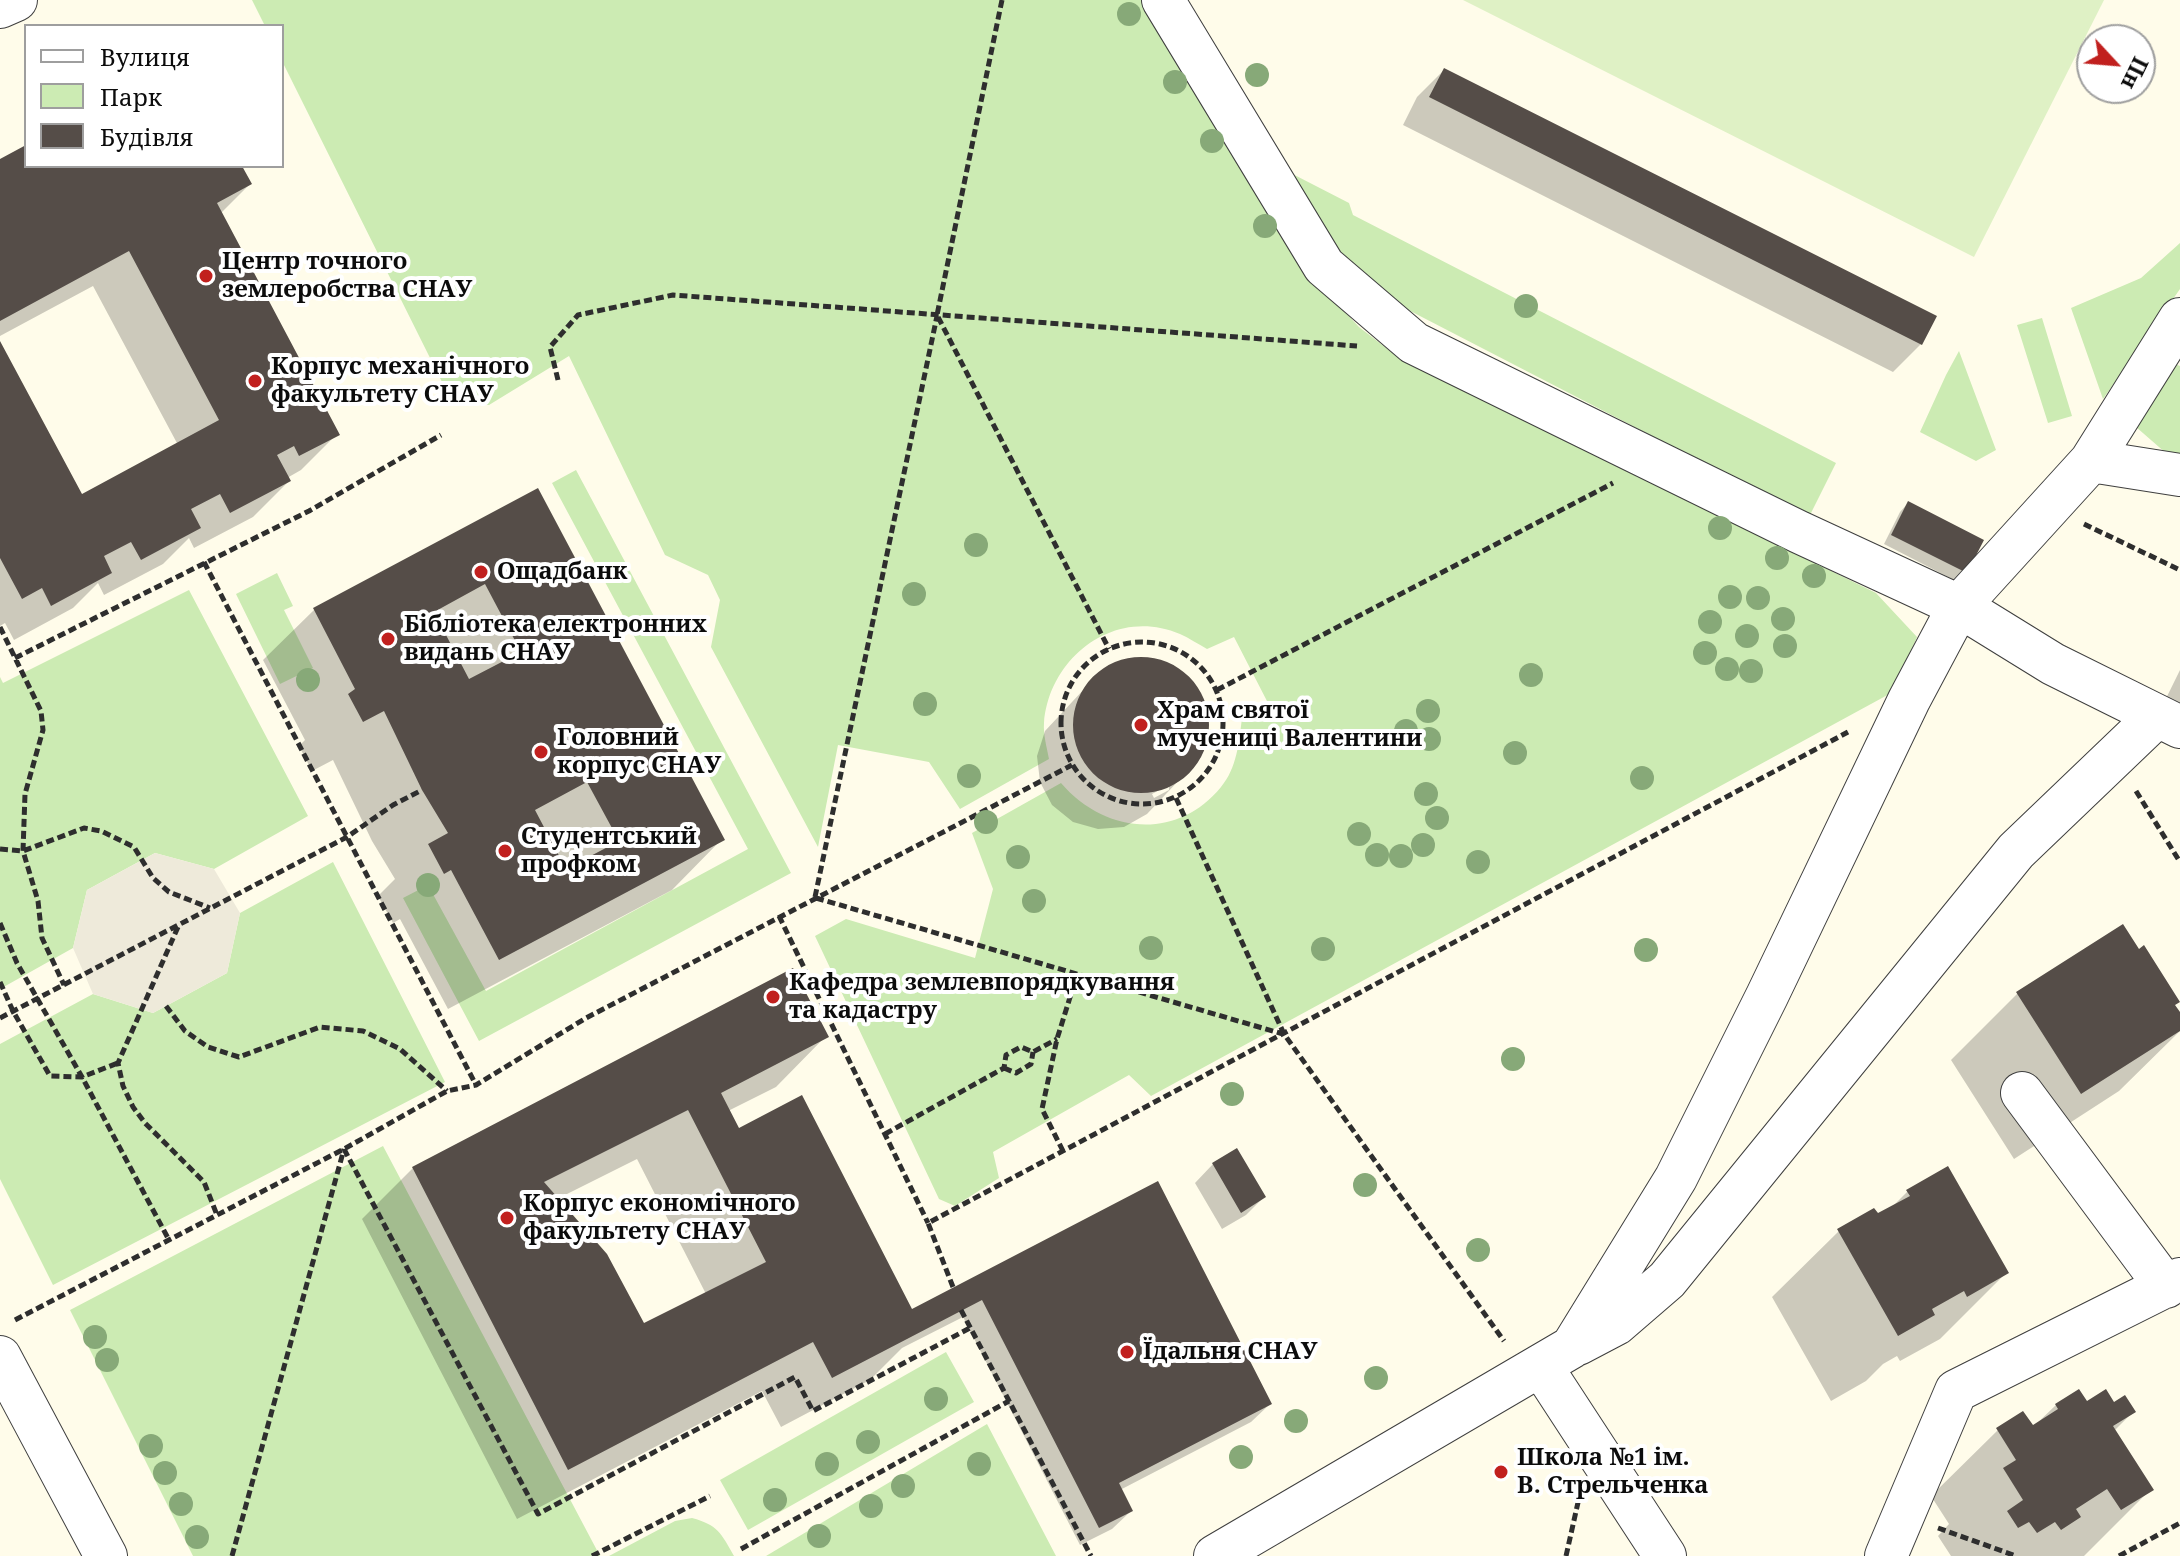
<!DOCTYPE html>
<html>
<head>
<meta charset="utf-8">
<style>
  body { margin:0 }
  #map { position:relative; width:2180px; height:1556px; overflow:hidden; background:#fffcea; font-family:"Noto Serif",serif }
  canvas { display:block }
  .legend { position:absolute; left:24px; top:24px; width:260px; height:144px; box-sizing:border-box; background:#fff; border:2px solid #9e9e9e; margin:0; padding:10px 14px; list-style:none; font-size:24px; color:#0c0c0c }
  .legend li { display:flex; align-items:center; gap:16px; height:40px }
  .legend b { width:40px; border:2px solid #9e9e9e }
  .north { position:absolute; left:2076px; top:24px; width:80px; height:80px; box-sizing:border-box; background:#fff; border:2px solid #9e9e9e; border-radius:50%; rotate:116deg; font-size:22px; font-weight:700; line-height:32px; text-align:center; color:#0c0c0c }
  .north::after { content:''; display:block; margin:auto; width:28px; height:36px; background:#c1201e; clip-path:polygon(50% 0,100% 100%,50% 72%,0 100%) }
</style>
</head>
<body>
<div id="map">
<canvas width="2180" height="1556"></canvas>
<ul class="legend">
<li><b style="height:10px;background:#fff"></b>Вулиця</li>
<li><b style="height:22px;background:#ccebb3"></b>Парк</li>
<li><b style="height:22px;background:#554d48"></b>Будівля</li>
</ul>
<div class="north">Пн</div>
</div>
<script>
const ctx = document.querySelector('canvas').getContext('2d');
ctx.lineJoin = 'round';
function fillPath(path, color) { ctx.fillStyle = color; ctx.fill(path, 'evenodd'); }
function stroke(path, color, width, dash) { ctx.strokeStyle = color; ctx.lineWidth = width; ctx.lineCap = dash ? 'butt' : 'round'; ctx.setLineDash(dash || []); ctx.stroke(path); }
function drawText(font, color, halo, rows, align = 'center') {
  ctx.font = font + ' "Noto Serif",serif'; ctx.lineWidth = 8; ctx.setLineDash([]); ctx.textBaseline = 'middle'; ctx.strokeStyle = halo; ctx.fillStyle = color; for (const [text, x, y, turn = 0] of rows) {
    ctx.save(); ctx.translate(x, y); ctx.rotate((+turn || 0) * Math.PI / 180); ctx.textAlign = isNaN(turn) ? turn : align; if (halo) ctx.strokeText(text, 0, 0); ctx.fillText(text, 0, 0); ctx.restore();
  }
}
fillPath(new Path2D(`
  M252 0H1144L1315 280 1359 327 1403 361 1876 593 1917 637 1893 692 1151 1096 1129 1075 993 1152 999 1178 955 1206 939 1199 815 936 846 919 975 958 993 889 972 833 1061 783C1104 833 1176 842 1221 787 1237 768 1239 742 1242 718L1268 703 1234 637 1207 649C1198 644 1189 638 1180 634 1115 606 1049 657 1044 723 1043 734 1047 748 1049 759L960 809 929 762 838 745 818 847 711 647 720 600 708 575 665 555 569 356 489 405 469 404 448 394 282 61V26H265Z
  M1277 166 1349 203 1353 215 1836 463 1809 517 1389 300 1328 246Z
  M2180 243V289L2103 399 2071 308 2141 278Z
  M2042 318 2072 416 2048 423 2017 325Z
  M1959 351 1996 450 1976 461 1920 432 1946 375Z
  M2166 360 2180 366V457L2167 454 2128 420Z
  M576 470 791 873 479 1041 403 898 428 885 486 991 748 849 552 483Z
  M277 573 293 606 284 610 313 668 280 684 236 594Z
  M189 590 308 816 214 869 155 853 87 890 73 948 0 989V677L3 683Z
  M333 862 445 1082 53 1285 0 1179V1044L93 994 153 1013 227 973 240 913Z
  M383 1146 600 1556H193L70 1310Z
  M946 1352 974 1402 748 1530 720 1480Z
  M987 1424 1056 1556H766Z
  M692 1518C718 1525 721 1533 734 1556H609L675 1521Z`), '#ccebb3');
fillPath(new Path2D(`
  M1463 0H2104L1974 257Z`), '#dff1c5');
fillPath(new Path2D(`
  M155 853 214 869 240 913 227 973 153 1013 93 994 73 948 87 890Z`), '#eeeada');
fillPath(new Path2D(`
  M1444 70 1921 344 1893 372 1403 125 1417 97Z
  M26 147V166H240L250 184 220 214 337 434 301 470 287 478 289 481 253 517 194 548 189 538 163 564 104 595 98 583 73 608 14 640 5 623 0 626V345L81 496 178 445 93 286 0 336V161Z
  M537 490 722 839 672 890 448 1009 400 919 393 923 378 896 395 879 372 841 333 760 312 771 299 746 305 740 263 660 314 610Z
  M1908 503 1981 540 1956 581 1884 544 1900 512Z
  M1148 658 1173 665 1193 682 1206 705 1208 731 1201 757 1147 814 1124 827 1098 829 1073 822 1052 805 1040 782 1037 756 1045 731 1099 673 1122 661ZM1169 785V790L1154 798 1152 794Z
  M2180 670V743L2151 729Z
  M2122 926 2180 1016V1031L2119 1091 2014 1159 1951 1060 2017 994Z
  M826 1036 776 1087 728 1111 738 1131 912 1312 1157 1184 1270 1404 1251 1422 1120 1490 1131 1511 1112 1529 1080 1545 963 1317 902 1348 870 1380 781 1427 762 1391 517 1519 362 1219 413 1168ZM637 1159 706 1294 643 1326 557 1199Z
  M1213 1164 1264 1197 1246 1215 1222 1229 1195 1183Z
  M1908 1191 2006 1273 1940 1339 1900 1361 1897 1356 1883 1364 1866 1381 1831 1401 1772 1297 1839 1231 1890 1209Z
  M2086 1404 2113 1405 2134 1411 2114 1431 2151 1489 2084 1556H1951L1938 1536 1949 1524 1931 1496 1998 1430 2032 1428 2056 1405Z`), '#0003');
fillPath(new Path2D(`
  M1444 68 1937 316 1922 345 1429 97Z
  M26 145V166H242L252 184 217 203 340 435 299 456 294 446 277 455 291 481 230 513 220 494 191 509 201 528 141 560 131 542 104 556 112 573 51 606 42 588 22 599 0 558V341L82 494 219 420 129 251 0 321V159Z
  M538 488 725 840 499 960 451 870 444 874 428 844 448 833 422 790 384 711 363 722 348 694 355 689 313 608ZM485 584 521 652 469 679 434 612ZM587 782 619 841 566 869 535 810Z
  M1908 501 1984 540 1967 573 1891 535Z
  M1073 725a68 68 0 1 1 136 0a68 68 0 1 1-136 0Z
  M2123 924 2139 949 2144 945 2180 1002 2175 1005 2180 1012V1031L2081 1094 2016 992Z
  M793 968 829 1037 721 1093 739 1128 802 1095 912 1309 1158 1181 1272 1404 1119 1483 1133 1511 1099 1528 982 1300 832 1378 813 1342 568 1470 412 1167ZM688 1110 766 1262 644 1323 607 1254 544 1182Z
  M1237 1148 1266 1197 1241 1213 1212 1163Z
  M1948 1166 2009 1273 1967 1297 1964 1291 1932 1309 1935 1315 1898 1336 1837 1229 1874 1208 1878 1213 1910 1196 1906 1190Z
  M2079 1389 2087 1401 2106 1389 2114 1402 2125 1395 2136 1412 2113 1426 2154 1490 2121 1510 2107 1489 2076 1509 2081 1517 2061 1530 2055 1522 2037 1533 2029 1522 2018 1528 2007 1511 2023 1500 2003 1468 2016 1460 1996 1428 2023 1411 2033 1425 2058 1409 2055 1404Z`), '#554d48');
const minor = new Path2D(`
  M1163 0 1324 266 1414 343 1799 532 1959 606 2053 664 2180 727
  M0 7 16 0
  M2091 461 2180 319
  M2022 1093 2166 1287
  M1578 1344 1616 1324 1667 1280 2016 851 2157 716
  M0 1357 106 1556
  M1541 1366 1665 1556
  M1215 1556 1572 1347 1676 1178 1767 996 1909 700 1959 606 2091 461 2180 475
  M1886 1556 1956 1391 2180 1279`);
stroke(minor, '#3f3f3f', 44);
stroke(new Path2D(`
  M1002 0 937 315 1109 649
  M558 380 550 347 578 315 673 295 1357 346
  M2084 524 2180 570
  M204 562 476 1085
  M0 627 41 711 43 730 25 794 23 851 38 901 42 938 64 985
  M1061 723a81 81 0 1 1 162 0a81 81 0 1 1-162 0Z
  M15 658 309 511 441 435
  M1217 690 1613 483
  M2136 791 2180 862
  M1176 798 1284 1034 1504 1341
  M0 849 23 851 84 828 101 831 134 847 153 878 169 892 210 908
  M815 897 937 316
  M816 898 1283 1034
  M779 916 928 1223
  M0 923 17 963 82 1077 169 1240
  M178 927 118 1063 123 1086 133 1107 145 1123 204 1182 217 1215
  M0 982 13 1011 50 1076 82 1077 118 1063
  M166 1006 185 1031 208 1047 239 1057 320 1027 363 1031 400 1049 447 1091
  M0 1018 347 837 393 805 422 790
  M1004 1068 1016 1073 1031 1064 1033 1052
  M885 1134 1004 1068 1006 1055 1021 1047 1033 1052 1057 1039
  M344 1149 538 1514 795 1377 813 1411 970 1328
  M1063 1151 1042 1109 1057 1039 1077 975
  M953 1287 928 1223 1848 732
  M961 1310 1091 1556
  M15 1320 344 1149 447 1091 476 1085 586 1018 1072 765
  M1938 1528 2016 1556
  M741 1549 1009 1401
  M232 1556 344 1149
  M592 1556 710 1496
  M1566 1556 1579 1498
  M2119 1556 2180 1523`), '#2e2e2e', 5, [8, 4]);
stroke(minor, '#fff', 42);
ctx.fillStyle = '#87a978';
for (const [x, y] of [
  [1129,14],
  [1257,75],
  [1175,82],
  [1212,141],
  [1265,226],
  [1526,306],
  [1720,528],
  [976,545],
  [1777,558],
  [1814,576],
  [914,594],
  [1730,597],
  [1758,598],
  [1783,619],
  [1710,622],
  [1747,636],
  [1785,646],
  [1705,653],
  [1727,669],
  [1751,671],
  [1531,675],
  [308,680],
  [925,704],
  [1428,711],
  [1406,731],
  [1429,739],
  [1515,753],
  [969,776],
  [1642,778],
  [1426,794],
  [1437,818],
  [986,822],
  [1359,834],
  [1423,845],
  [1377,855],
  [1401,856],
  [1018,857],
  [1478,862],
  [428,885],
  [1034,901],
  [1151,948],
  [1323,949],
  [1646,950],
  [1513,1059],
  [1232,1094],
  [1365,1185],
  [1478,1250],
  [95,1337],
  [107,1360],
  [1376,1378],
  [936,1399],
  [1296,1421],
  [868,1442],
  [151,1446],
  [1241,1457],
  [827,1464],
  [979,1464],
  [165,1473],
  [903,1486],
  [775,1500],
  [181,1504],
  [871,1506],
  [819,1536],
  [197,1537]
]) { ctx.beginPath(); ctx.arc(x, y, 12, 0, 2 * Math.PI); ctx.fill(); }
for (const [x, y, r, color] of [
  [206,276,8,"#c1201e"],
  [255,381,8,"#c1201e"],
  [481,572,8,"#c1201e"],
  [388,639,8,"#c1201e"],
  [1141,725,8,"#c1201e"],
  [541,752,8,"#c1201e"],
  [505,851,8,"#c1201e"],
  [773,997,8,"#c1201e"],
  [507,1218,8,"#c1201e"],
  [1127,1352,8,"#c1201e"],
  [1501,1472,8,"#c1201e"]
]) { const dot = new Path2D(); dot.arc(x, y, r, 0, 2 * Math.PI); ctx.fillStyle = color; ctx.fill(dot); stroke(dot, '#fff', 3); }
drawText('bold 24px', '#0c0c0c', '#fff', [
  ["Центр точного",222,262],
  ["землеробства СНАУ",222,290],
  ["Корпус механічного",271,367],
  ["факультету СНАУ",271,395],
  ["Ощадбанк",497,572],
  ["Бібліотека електронних",404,625],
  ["видань СНАУ",404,653],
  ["Храм святої",1157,711],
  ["мучениці Валентини",1157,739],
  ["Головний",557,738],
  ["корпус СНАУ",557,766],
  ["Студентський",521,837],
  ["профком",521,865],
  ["Кафедра землевпорядкування",789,983],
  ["та кадастру",789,1011],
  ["Корпус економічного",523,1204],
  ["факультету СНАУ",523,1232],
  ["Їдальня СНАУ",1143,1352],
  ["Школа №1 ім.",1517,1458],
  ["В. Стрельченка",1517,1486]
], 'left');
</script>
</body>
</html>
